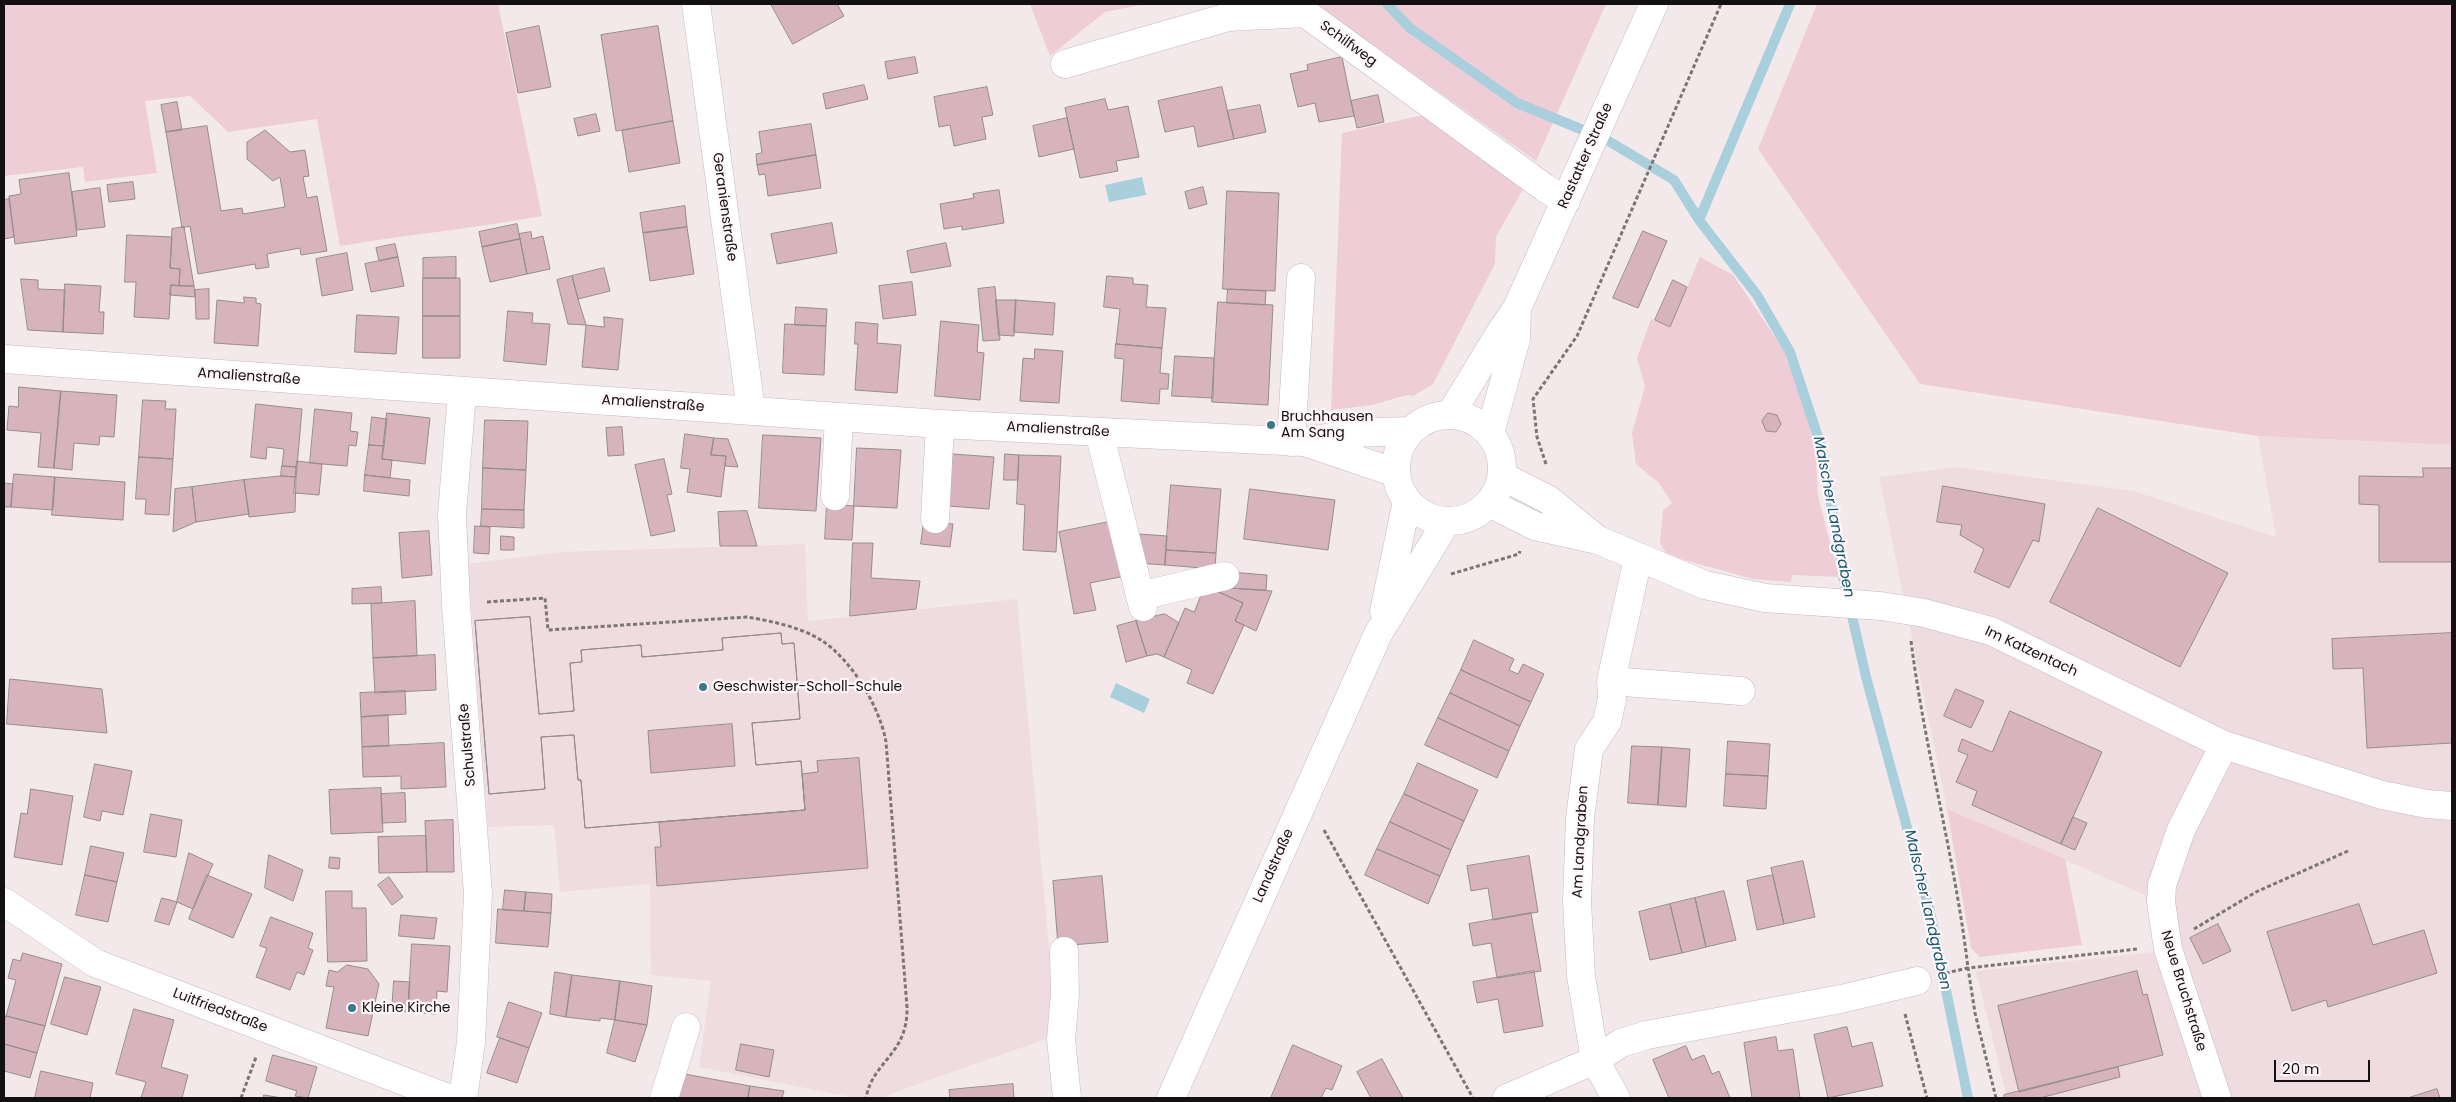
<!DOCTYPE html>
<html>
<head>
<meta charset="utf-8">
<style>
  body { margin:0 }
  #map { position:relative; width:2456px; height:1102px; overflow:hidden; background:#f3e9eb; font-family:Poppins,sans-serif }
  canvas { display:block }
  .frame { position:absolute; inset:0; border:5px solid #131011; pointer-events:none }
  .scale { position:absolute; left:2274px; top:1060px; width:96px; height:22px; box-sizing:border-box; border:2px solid #131011; border-top:0; padding-left:6px; font-size:15px; line-height:18px; white-space:nowrap; color:#131011; -webkit-text-stroke:4px #fff7f9; paint-order:stroke }
</style>
</head>
<body>
<div id="map">
<canvas width="2456" height="1102"></canvas>
<div class="frame"></div>
<div class="scale">20 m</div>
</div>
<script>
const ctx = document.querySelector('canvas').getContext('2d');
ctx.lineJoin = 'round';
function fillPath(path, color) { ctx.fillStyle = color; ctx.fill(path, 'evenodd'); }
function stroke(path, color, width, dash) { ctx.strokeStyle = color; ctx.lineWidth = width; ctx.lineCap = dash ? 'butt' : 'round'; ctx.setLineDash(dash || []); ctx.stroke(path); }
function drawText(font, color, halo, rows, align = 'center') {
  ctx.font = font + ' Poppins,sans-serif'; ctx.lineWidth = 4.5; ctx.setLineDash([]); ctx.textBaseline = 'middle'; ctx.strokeStyle = halo; ctx.fillStyle = color; for (const [text, x, y, turn = 0] of rows) {
    ctx.save(); ctx.translate(x, y); ctx.rotate((+turn || 0) * Math.PI / 180); ctx.textAlign = isNaN(turn) ? turn : align; if (halo) ctx.strokeText(text, 0, 0); ctx.fillText(text, 0, 0); ctx.restore();
  }
}
fillPath(new Path2D(`
  M2258 436 2452 445V1098H2007L1976 971 2155 952 2145 895 1947 809 1879 477 1956 467 2133 491 2276 537Z
  M805 544 808 621 1017 599 1057 1035 882 1097 856 1098 699 1067 711 981 651 975 650 884 560 892 554 825 488 827 468 564 560 552Z`), '#efdce1');
fillPath(new Path2D(`
  M4 4H498L542 216C475 228 407 235 340 246L317 119 228 132 190 96 145 101 157 173 85 182 83 167 4 176Z
  M1030 4H1145L1105 12 1050 56Z
  M1315 4H1606L1536 161Z
  M1817 4H2452V445L2258 436 1920 384 1758 149Z
  M1428 114 1526 184 1496 237 1495 264 1433 384 1413 396 1407 395 1372 405 1331 410 1342 133Z
  M1700 257 1733 275 1784 350 1809 422 1816 456 1818 496 1839 577 1792 575 1791 582 1753 579 1684 560 1666 553 1660 543 1663 510 1672 503 1659 483 1636 464 1632 433 1645 386 1637 358 1651 319 1670 327Z
  M1947 809 2065 859 2082 945 1980 957 1971 948Z`), '#efcdd6');
fillPath(new Path2D(`
  M1142 177 1146 195 1109 202 1105 185Z
  M1116 683 1150 699 1144 713 1110 697Z`), '#aacfdc');
stroke(new Path2D(`
  M1387 4 1410 28 1517 103 1605 139 1674 180 1699 220 1757 295 1790 352 1822 449 1844 581 1866 677 1930 912 1968 1098
  M1699 220 1790 4`), '#aacfdc', 10);
const building = new Path2D(`
  M771 4H837L844 16 793 44Z
  M539 26 551 87 518 93 506 33Z
  M658 26 673 121 616 131 601 35Z
  M915 57 918 73 888 79 885 62Z
  M1342 57 1354 116 1319 122 1315 103 1298 107 1290 74 1308 70 1307 65Z
  M864 85 868 99 826 109 823 94Z
  M987 87 993 115 982 117 986 139 954 146 950 125 939 127 934 97Z
  M1222 87 1234 139 1198 147 1194 126 1165 132 1158 101Z
  M1378 95 1384 122 1357 128 1351 101Z
  M1105 99 1108 110 1128 106 1139 157 1116 161 1118 171 1080 178 1065 108Z
  M177 102 182 130 166 132 161 105Z
  M1260 105 1266 132 1234 139 1227 111Z
  M596 114 600 131 578 136 574 119Z
  M1067 118 1074 149 1039 157 1033 126Z
  M673 121 680 163 629 172 622 131Z
  M811 124 816 155 757 165 756 154 762 153 759 132Z
  M207 126 221 211 242 208 243 214 285 207 280 177 273 181 247 159V142L265 130 290 152 305 150 309 176 303 177 307 198 317 196 327 251 301 255 300 248 267 254 269 267 256 269 255 264 198 274 190 226 182 228 166 132Z
  M816 155 821 188 768 196 765 174 759 175 757 165Z
  M69 173 77 236 15 244 9 196 21 194 19 180Z
  M133 182 135 199 109 202 107 185Z
  M1203 187 1207 204 1189 209 1185 192Z
  M100 188 105 227 77 230 72 192Z
  M999 190 1004 223 962 230V226L944 229 940 204 974 198 973 194Z
  M1227 191 1279 193 1275 291 1223 289Z
  M9 199 14 237 4 239V200Z
  M685 206 687 227 643 233 640 213Z
  M832 223 837 253 777 264 771 234Z
  M517 224 520 239 482 247 479 232Z
  M184 227 194 286H179L180 269 170 268 172 229Z
  M687 227 694 274 650 281 643 233Z
  M1643 231 1667 241 1638 308 1613 298Z
  M531 232 532 239 543 236 550 269 527 274 519 234Z
  M127 235 172 237 170 268 180 269 179 286 171 285 169 319 134 317 136 282H125Z
  M520 239 527 274 490 282 482 247Z
  M946 243 951 266 911 273 907 251Z
  M395 244 398 257 379 261 376 248Z
  M347 253 353 290 322 296 316 259Z
  M398 257 404 286 371 292 365 264Z
  M456 257V278H423V258Z
  M604 268 610 291 578 299 572 276Z
  M572 276 578 299 586 325 568 324 557 280Z
  M1107 276 1133 278V284L1148 285 1146 307 1166 308 1162 348 1116 344 1120 309 1104 307Z
  M423 278H460V316H423Z
  M21 279 38 280V289L65 290 63 332 28 330Z
  M1673 280 1687 287 1670 327 1655 320Z
  M912 282 916 315 883 319 879 286Z
  M65 284 101 286 99 312H104L103 334 63 332Z
  M171 285 194 286 195 297 170 295Z
  M995 287 1000 340 983 341 978 289Z
  M209 289V319H196L195 290Z
  M1228 289 1266 291 1265 305 1227 303Z
  M244 297 256 298V303L261 304 258 346 214 343 217 300 244 303Z
  M996 300H1016L1014 336 999 335Z
  M1016 300 1055 303 1053 335 1014 332Z
  M1218 302 1273 305 1268 405 1212 402Z
  M796 307 827 309 826 326 795 325Z
  M508 311 533 313 532 323 550 324 546 365 504 361Z
  M357 315 399 317 396 354 355 352Z
  M423 316H460V358H423Z
  M604 317 623 319 618 370 582 367 586 325 604 327Z
  M941 321 979 325 977 352 984 353 980 400 935 396Z
  M856 322 878 324 877 343 901 345 897 393 855 390 858 344H855Z
  M785 324 826 326 824 375 783 373Z
  M1116 344 1162 348 1160 373 1169 374 1168 389H1160L1159 404 1121 401 1124 359 1115 358Z
  M1035 349 1063 351 1059 403 1020 401 1023 358 1034 359Z
  M1175 356 1214 358 1213 398 1172 396Z
  M19 387 61 391 54 468 38 467 41 433 7 430 9 406 18 407Z
  M61 391 117 395 114 437 100 436 99 445 74 443 72 470 54 468Z
  M143 400 166 401 165 409H176L173 459 139 457Z
  M256 404 302 409 297 467 282 466 284 449 267 447 266 459 251 457Z
  M315 409 352 413 350 431 358 432 356 446 349 445 347 466 310 463Z
  M387 413 430 418 425 464 382 459Z
  M1768 413 1777 415 1781 424 1776 432 1766 431 1762 421Z
  M372 417 387 419 384 446 369 445Z
  M485 420 528 421 526 470 483 468Z
  M622 427 624 455 608 456 606 428Z
  M685 434 714 438 711 455 726 456 721 497 687 492 690 469 681 468Z
  M763 435 821 438 816 511 759 508Z
  M714 438 728 439 738 467 725 466 726 456 711 455Z
  M369 445 384 446 382 459 392 460 390 478 365 475Z
  M857 448 901 450 897 508 854 506Z
  M953 454 994 457 989 509 948 506Z
  M1005 454 1019 455 1018 480H1004Z
  M1019 455 1061 456 1056 552 1023 550 1025 505 1017 504Z
  M139 457 173 459 169 515 145 514 146 499H136Z
  M664 459 672 494 667 495 675 531 651 536 635 465Z
  M297 461 322 464 319 495 294 493Z
  M282 466 297 467 296 477 281 476Z
  M483 468 526 470 524 510 482 509Z
  M2423 468H2452V562H2379V505L2359 504V476L2423 477Z
  M14 474 55 477 53 510 11 507Z
  M365 475 410 480 409 496 364 491Z
  M281 476 296 477 295 512 249 517 244 480Z
  M55 477 125 482 123 520 52 515Z
  M244 480 249 514 196 522 192 487Z
  M4 483 13 484 11 507H4Z
  M1171 485 1221 489 1216 553 1166 550Z
  M1943 486 2045 504 2039 542 2033 540 2009 588 1974 572 1984 549 1960 535 1962 525 1937 522Z
  M192 487 196 522 173 532 175 489Z
  M1250 489 1335 500 1328 550 1244 539Z
  M827 504 854 506 852 540 825 539Z
  M2098 508 2228 573 2180 667 2050 602Z
  M482 509 524 510V528L481 526Z
  M747 511 757 546H720L718 512Z
  M924 521 953 524 950 547 921 544Z
  M1114 521 1125 576 1090 583 1096 610 1074 614 1059 532Z
  M475 526 490 527 489 554 474 553Z
  M429 531 432 575 402 578 399 533Z
  M1139 534 1167 536 1165 565 1137 563Z
  M501 536 514 537V550H501Z
  M853 543H873L871 578 920 581 916 609 850 616Z
  M1166 550 1216 553 1215 569 1165 565Z
  M1230 572 1267 575 1266 590 1229 588Z
  M1205 586 1243 603 1235 621 1244 625 1213 694 1187 683 1192 670 1164 657 1185 608 1194 612Z
  M381 587 382 603 352 604V589Z
  M1229 588 1272 591 1256 631 1235 621 1243 603 1215 590Z
  M415 601 417 656 373 658 371 604Z
  M1165 614 1179 623 1164 657 1157 654 1147 656 1136 621Z
  M530 617 539 714 574 711 570 663 582 662 581 650 641 645 642 657 723 650 722 638 781 633 782 644 794 643 800 719 752 723 756 765 801 761 805 810 585 828 581 780H578L574 735 541 737 545 789 489 794 475 621ZM732 724 735 766 651 773 648 731Z
  M530 617 539 714 574 711 570 663 582 662 581 650 641 645 642 657 723 650 722 638 781 633 782 644 794 643 800 719 752 723 756 765 801 761 805 810 585 828 581 780H578L574 735 541 737 545 789 489 794 475 621Z
  M1136 621 1147 656 1126 662 1117 626Z
  M2452 633V743L2367 748 2363 668 2333 669 2332 639Z
  M1474 640 1514 659 1509 670 1518 674 1523 664 1544 674 1531 702 1461 670Z
  M435 655 436 690 375 693 373 658Z
  M1461 670 1531 702 1520 726 1450 693Z
  M10 679 102 689 107 733 7 724Z
  M1956 689 1984 701 1971 728 1944 716Z
  M405 691 406 714 361 717 360 693Z
  M1450 693 1520 726 1509 751 1438 718Z
  M2010 711 2102 752 2061 844 1972 805 1977 791 1956 782 1968 755 1958 751 1962 739 1992 752Z
  M388 715 389 746 362 747 361 717Z
  M1438 718 1509 751 1497 778 1425 745Z
  M1728 741 1770 744 1768 776 1726 774Z
  M444 743 446 787 401 789V776L363 777 362 747Z
  M1632 746 1662 747 1658 805 1628 803Z
  M1662 747 1690 749 1686 807 1658 805Z
  M859 758 868 868 657 886 655 847H661L659 822 805 810 802 774 818 772 817 761Z
  M1418 763 1478 790 1464 821 1404 794Z
  M95 764 132 771 123 815 102 811 100 821 84 817Z
  M1726 774 1768 776 1766 809 1724 806Z
  M381 788 383 832 331 834 329 790Z
  M31 789 73 796 62 865 14 857 21 813 27 814Z
  M405 793 406 822 382 823 381 794Z
  M1404 794 1464 821 1451 850 1390 822Z
  M151 814 182 820 176 857 144 852Z
  M2073 817 2087 823 2075 850 2061 844Z
  M453 820 454 872H427L425 821Z
  M1390 822 1451 850 1440 876 1377 849Z
  M426 836 427 872 379 873 378 837Z
  M91 846 124 853 117 882 85 875Z
  M1377 849 1440 876 1428 904 1365 875Z
  M189 853 213 864 193 909 177 902Z
  M269 855 303 870 293 901 265 888Z
  M1529 856 1538 912 1493 920 1488 888 1471 891 1467 866Z
  M330 857 340 858 339 869 329 868Z
  M1803 861 1815 917 1784 924 1771 868Z
  M85 875 117 882 108 922 76 915Z
  M207 875 252 894 233 938 189 919Z
  M1773 875 1784 924 1757 930 1747 881Z
  M1102 876 1108 942 1058 946 1053 881Z
  M389 877 403 897 392 905 378 885Z
  M505 890 526 892 524 911 503 910Z
  M326 891H352V908H366L367 961 328 962Z
  M1724 891 1736 940 1706 947 1695 898Z
  M526 892 552 894 551 913 524 911Z
  M162 898 177 902 169 925 155 921Z
  M1695 898 1706 947 1682 953 1670 904Z
  M1670 904 1682 953 1650 960 1639 912Z
  M2359 904 2373 945 2424 930 2437 973 2328 1007 2326 1000 2292 1011 2267 932Z
  M498 909 551 913 548 947 496 943Z
  M1531 913 1541 971 1497 978 1491 943 1473 946 1469 924Z
  M401 915 437 918 434 939 399 936Z
  M271 917 313 933 308 948 313 950 304 975 297 972 290 990 256 977 267 948 260 946Z
  M2218 924 2231 951 2203 964 2190 938Z
  M412 944 450 946 447 992 437 991 436 1014 408 1012Z
  M23 953 62 964 45 1026 6 1016 16 980 8 978 13 959 20 961Z
  M347 965 368 969 379 984 368 1036 326 1028 334 987 326 986 329 970 337 972Z
  M1534 971 1543 1026 1504 1033 1498 999 1477 1003 1473 982Z
  M2137 971 2143 995 2147 994 2163 1055 2019 1092 1998 1006Z
  M555 972 572 975 566 1017 550 1014Z
  M572 975 620 981 615 1020 600 1018V1021L566 1017Z
  M65 977 101 987 87 1035 51 1024Z
  M394 981 410 982 408 1012 392 1011Z
  M620 981 652 986 647 1025 615 1020Z
  M509 1002 542 1013 529 1048 497 1037Z
  M134 1009 174 1020 161 1067 188 1075 182 1098H141L146 1082 116 1074Z
  M6 1016 45 1026 37 1053 4 1044V1025Z
  M615 1020 647 1025 635 1062 607 1053Z
  M1847 1027 1852 1047 1872 1042 1883 1086 1828 1098 1814 1035Z
  M1776 1037 1778 1051 1793 1049 1800 1098H1752L1744 1043Z
  M500 1038 529 1048 517 1083 487 1073Z
  M4 1044 37 1053 30 1078 4 1071Z
  M741 1044 774 1050 769 1077 736 1070Z
  M1293 1045 1342 1066 1332 1090 1326 1088 1321 1098H1271Z
  M1686 1046 1692 1060 1704 1055 1712 1074 1719 1071 1730 1098H1669L1653 1060Z
  M273 1055 317 1067 308 1098 295 1096 297 1091 266 1081Z
  M1382 1059 1403 1098H1371L1357 1072Z
  M2118 1067 2120 1077 2040 1098H2004V1095Z
  M41 1071 93 1083 90 1098H35Z
  M679 1073 750 1086 748 1098H678Z
  M1013 1084 1014 1098H950L949 1090Z
  M750 1086 784 1091 782 1098H748Z
  M2437 1089 2440 1098H2408Z
  M264 1095 282 1098H264Z`);
fillPath(building, '#d7b3bd');
stroke(building, '#958c8e', 1);
const minor = new Path2D(`
  M696 4 751 410
  M1065 64 1228 17 1305 13 1545 188 1566 201
  M4 359 940 424 1304 442 1352 433 1410 431
  M462 393 452 514 456 605 478 894 471 1042 463 1098
  M1450 415 1500 333 1517 308 1654 4
  M1396 468a53 53 0 1 1 106 0a53 53 0 1 1-106 0Z
  M1099 432 1143 607
  M1490 433 1516 339 1517 310
  M1291 442 1301 278
  M1305 442 1396 473
  M1502 476 1549 500 1593 536
  M835 496 839 417
  M1489 503 1535 526 1598 540 1705 585 1765 598 1881 606 1924 613 1991 631 2224 745 2382 795 2427 804 2452 806
  M935 519 940 424
  M1140 596 1225 576
  M1384 611 1407 501
  M1611 681 1741 691
  M4 902 95 963 448 1098
  M1064 951 1065 994 1061 1039 1067 1098
  M664 1098 686 1027
  M1171 1098 1378 634 1447 521
  M1507 1098 1595 1060 1621 1043 1647 1035 1841 999 1917 981
  M1616 1098 1595 1060 1581 976 1577 901 1580 818 1589 749 1607 722 1612 699 1611 681 1638 558
  M2217 1098 2168 949 2161 902 2162 885 2181 830 2224 745`);
stroke(minor, '#c4babd', 29);
stroke(new Path2D(`
  M1546 464 1537 437 1533 399 1577 336 1721 4
  M1451 574 1519 554 1520 551
  M487 602 545 598 548 630 747 617C771 621 800 627 821 640 851 659 880 707 886 742L907 1007C908 1055 873 1060 866 1098
  M1911 641C1925 751 1955 858 1968 968L1946 973
  M1324 830 1473 1098
  M2194 929 2256 892 2348 851
  M1905 1014 1927 1098
  M241 1098 256 1057
  M1996 1098 1975 1013 1968 968 2137 949`), '#7b7576', 3, [4, 2.5]);
stroke(minor, '#fff', 28);
for (const [x, y, r, color] of [
  [1271,425,5,"#39798d"],
  [703,687,5,"#39798d"],
  [352,1008,5,"#39798d"]
]) { const dot = new Path2D(); dot.arc(x, y, r, 0, 2 * Math.PI); ctx.fillStyle = color; ctx.fill(dot); stroke(dot, '#fff7f9', 2); }
drawText('14px', '#131011', '#fff7f9', [
  ["Schilfweg",1348,44,36],
  ["Rastatter Straße",1586,156,-66],
  ["Geranienstraße",724,207,82],
  ["Amalienstraße",249,377,4],
  ["Amalienstraße",653,404,4],
  ["Amalienstraße",1058,430,3],
  ["Im Katzentach",2031,652,25],
  ["Schulstraße",468,745,-95],
  ["Am Landgraben",1581,842,-87],
  ["Landstraße",1274,866,-66],
  ["Neue Bruchstraße",2183,991,73],
  ["Luitfriedstraße",220,1011,21]
]);
drawText('14px', '#131011', '#fff7f9', [
  ["Bruchhausen",1281,417],
  ["Am Sang",1281,433],
  ["Geschwister-Scholl-Schule",713,687],
  ["Kleine Kirche",362,1008]
], 'left');
drawText('italic 15px', '#13596d', '#fff7f9', [
  ["Malscher Landgraben",1833,517,79],
  ["Malscher Landgraben",1927,910,77]
]);
</script>
</body>
</html>
